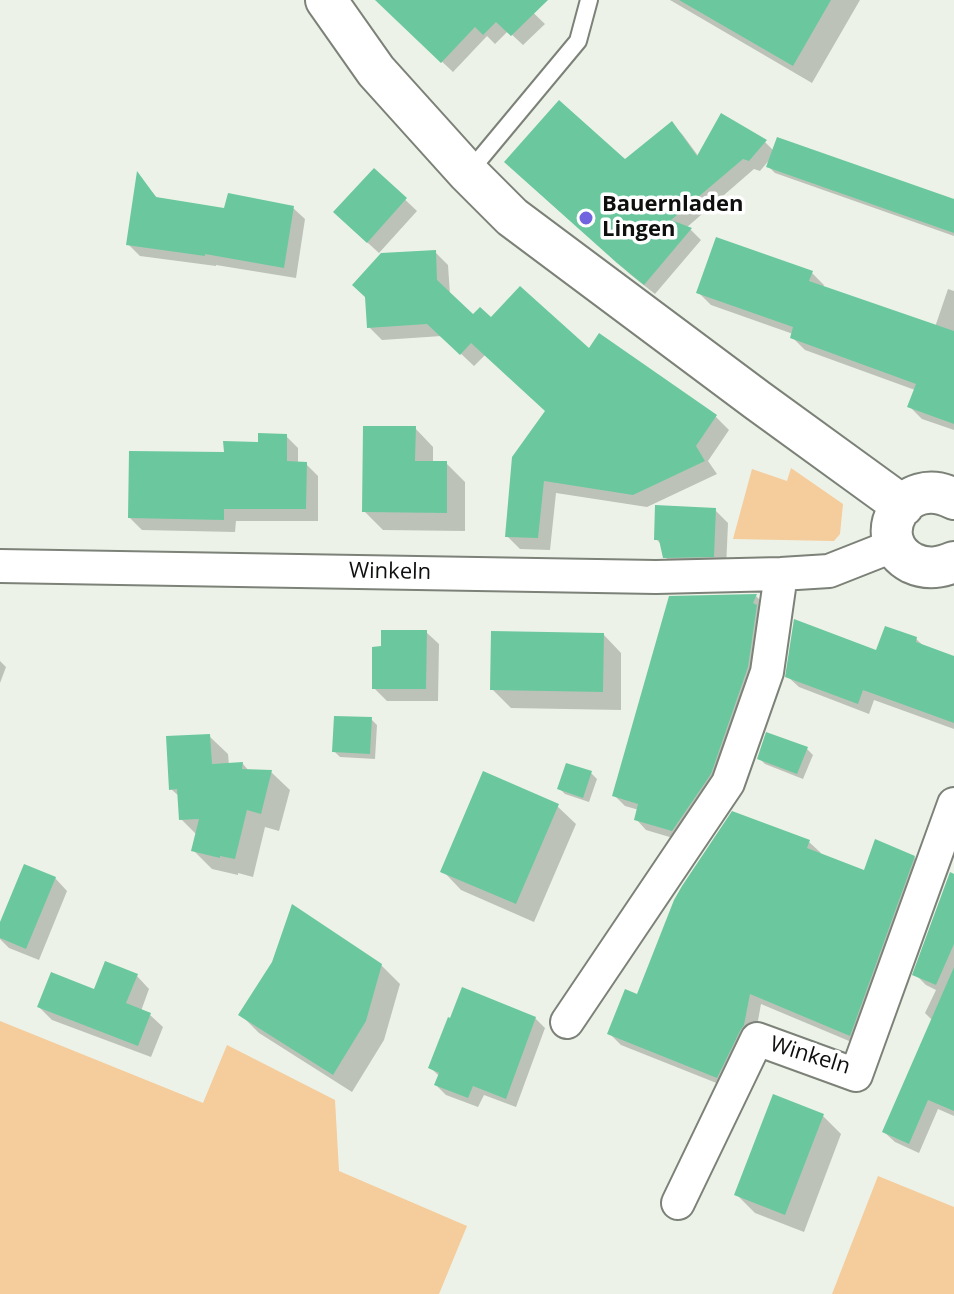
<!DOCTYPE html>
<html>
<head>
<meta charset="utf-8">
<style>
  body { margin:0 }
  canvas { display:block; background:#ecf2e7 }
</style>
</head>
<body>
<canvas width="954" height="1294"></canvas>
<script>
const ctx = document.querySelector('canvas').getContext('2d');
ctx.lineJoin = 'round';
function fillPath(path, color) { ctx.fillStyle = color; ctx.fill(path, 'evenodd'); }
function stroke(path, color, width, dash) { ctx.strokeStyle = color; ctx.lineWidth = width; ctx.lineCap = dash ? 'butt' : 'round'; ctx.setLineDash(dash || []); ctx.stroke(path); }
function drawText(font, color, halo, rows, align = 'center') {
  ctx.font = font + ' "Open Sans",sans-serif'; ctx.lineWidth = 7; ctx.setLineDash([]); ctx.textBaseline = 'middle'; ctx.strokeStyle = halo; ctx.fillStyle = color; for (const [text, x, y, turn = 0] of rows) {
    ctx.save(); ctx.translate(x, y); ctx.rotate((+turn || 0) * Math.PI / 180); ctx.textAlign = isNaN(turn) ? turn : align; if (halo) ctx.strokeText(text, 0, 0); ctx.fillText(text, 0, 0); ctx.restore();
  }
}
fillPath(new Path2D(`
  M791 468 843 504 840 534 834 541 733 539 752 469 787 481Z
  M0 1021 203 1103 227 1045 335 1100 339 1171 467 1226 439 1294H0Z
  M878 1176 954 1207V1294H832Z`), '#f5cc9b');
fillPath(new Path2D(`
  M383 0H520L545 24 523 45 508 31 495 44 487 36 453 72 380 3Z
  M670 0H860L812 83Z
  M722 116 765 142 774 151 954 201V236L775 173 769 167 771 158 760 171 754 169 686 228 691 230 701 240 655 294 631 275 517 173 625 162 672 124 682 134 699 157Z
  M374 170 417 211 379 253 346 223Z
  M138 176 159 200 226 210 293 208 305 219 296 278 216 265V266L140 256 128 244Z
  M435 252 448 265 450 295 473 317 492 320 589 351 599 336 716 417 729 430 708 461 717 474 647 507 556 493 550 550 520 549 507 536 547 411 485 355 474 366 442 336 382 340 369 327Z
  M812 273 824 285 823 288 935 327 948 289 954 291V430L922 419 909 406 915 390 805 350 792 337 793 334 711 305 699 293Z
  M415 428 433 447V463H446L465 482V531L383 530 364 511Z
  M286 436 298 448V463L306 464 318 476V521H236L235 532 142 530 130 518 226 454Z
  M715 510 728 523 726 569 678 570 665 557 662 545 656 539Z
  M756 596 766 606 767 617 721 785 683 841 646 830 636 819 639 810 625 806 614 795Z
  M426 632 439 644 438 701H387L374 688Z
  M603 634 621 653V710L511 708 492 689Z
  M916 639 925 647 954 658V729L874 700 869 714 799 687 787 676 877 653Z
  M0 661 6 667 0 683Z
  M371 719 377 725 375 759 340 757 334 751Z
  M767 734 807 749 813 755 803 779 765 764 759 758Z
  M209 736 228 754 229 765 243 764 249 771 271 772 290 790 279 831 265 827 253 877 238 873V875L212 869 193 850 197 835 181 819 180 797 171 789Z
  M591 773 597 779 589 802 565 794 559 788Z
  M557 806 576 824 534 922 461 890 443 871Z
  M809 842 821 853 820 855 865 873 914 857 925 869 861 1046 761 1004 755 1037 729 1088 621 1045 610 1034 638 997Z
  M954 876V1116L938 1109 919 1153 895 1142 884 1132 933 1021 925 1013 936 990 926 985 915 974Z
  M55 878 67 891 39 960 9 948 0 939V927Z
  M381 965 400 984 384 1040 352 1092 259 1033 240 1014Z
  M137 976 149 989 141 1011 150 1015 163 1027 151 1057 52 1020 39 1007Z
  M535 1018 545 1028 516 1107 484 1095 478 1107 446 1095 436 1085 440 1077 430 1067 451 1021Z
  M823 1116 841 1134 804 1232 755 1213 737 1195Z`), '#0003');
fillPath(new Path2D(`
  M375 0H548L511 36 496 22 483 35 475 27 441 63Z
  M679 0H831L793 66Z
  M559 100 625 159 672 121 697 156 721 113 767 140 749 161 743 159 671 220 692 228 644 285 617 263 504 162Z
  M777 137 954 199V233L766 167Z
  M374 168 407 198 367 243 333 212Z
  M137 171 156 197 224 208 228 193 294 206 284 268 205 254V256L126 245Z
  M716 237 813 271 809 281 954 331V424L907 407 916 384 790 338 793 327 696 293Z
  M436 250 437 280 473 314 480 307 491 317 520 286 589 348 599 333 717 415 696 446 705 461 633 495 544 481 538 538 505 537 512 457 545 411 471 343 460 355 427 324 367 328 365 297 352 285 381 253Z
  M363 426H416L415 461H447V513L362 512Z
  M258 433 287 434V461L307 462 306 509H224V520L128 518 129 451 224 452 223 441 258 442Z
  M655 505 716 508 714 557 663 558 659 540H654Z
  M757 594 753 603 757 605 748 667 711 774 672 831 634 820 638 804 612 796 669 596Z
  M794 619 876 650 885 626 917 637 916 642 954 656V723L863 690 858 704 785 677Z
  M381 630H427L426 689H372V647L381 646Z
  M491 631 604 633 603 692 490 690Z
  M334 716 372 717 370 754 332 752Z
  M766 732 808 747 797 774 757 759Z
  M210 734 212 764 243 762 242 769 272 770 261 814 247 810 235 859 220 856V858L191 851 199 819 179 820 177 789 169 790 166 736Z
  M566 763 592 771 583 798 557 789Z
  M483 771 559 804 516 904 440 872Z
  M732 811 810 840 807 848 864 870 875 839 915 856 850 1036 750 994 744 1025 740 1031 717 1078 607 1034 625 989 637 994 674 900 682 886Z
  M24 864 56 877 26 949 0 938V922Z
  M950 872 954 874V944L936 985 912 975Z
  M292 904 382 964 366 1021 333 1075 238 1015 272 962Z
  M105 961 138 974 126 1003 151 1013 138 1046 37 1007 51 972 94 989Z
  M954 967V1111L928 1100 909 1144 882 1132Z
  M462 987 536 1017 506 1099 473 1086 468 1098 434 1085 439 1073 428 1068 448 1017 450 1018Z
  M773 1094 824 1114 785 1215 734 1195Z`), '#6bc89e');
const service = new Path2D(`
  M469 172 578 41 589 0`);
const minor = new Path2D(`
  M0 566 656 577 781 574 829 571 895 545
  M567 1022 728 783 767 672 781 574
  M678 1203 757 1039 856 1075 954 804`);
const tertiary = new Path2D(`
  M326 0 376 71 468 173 512 217 757 400 903 506
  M954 499C904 472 867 539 912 563 927 570 940 568 954 562`);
stroke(service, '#7c8278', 20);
stroke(minor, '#7c8278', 36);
stroke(tertiary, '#7c8278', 44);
stroke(service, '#fff', 16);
stroke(minor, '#fff', 32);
stroke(tertiary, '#fff', 40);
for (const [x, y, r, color] of [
  [586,218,8,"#7165df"]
]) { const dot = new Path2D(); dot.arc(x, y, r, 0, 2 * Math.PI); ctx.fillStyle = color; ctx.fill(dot); stroke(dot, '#fff', 3); }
drawText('bold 22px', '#0e100d', '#fff', [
  ["Bauernladen",602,205],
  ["Lingen",602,230]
], 'left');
drawText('22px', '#0e100d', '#fff', [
  ["Winkeln",390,572,1],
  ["Winkeln",810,1056,17]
]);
</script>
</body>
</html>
